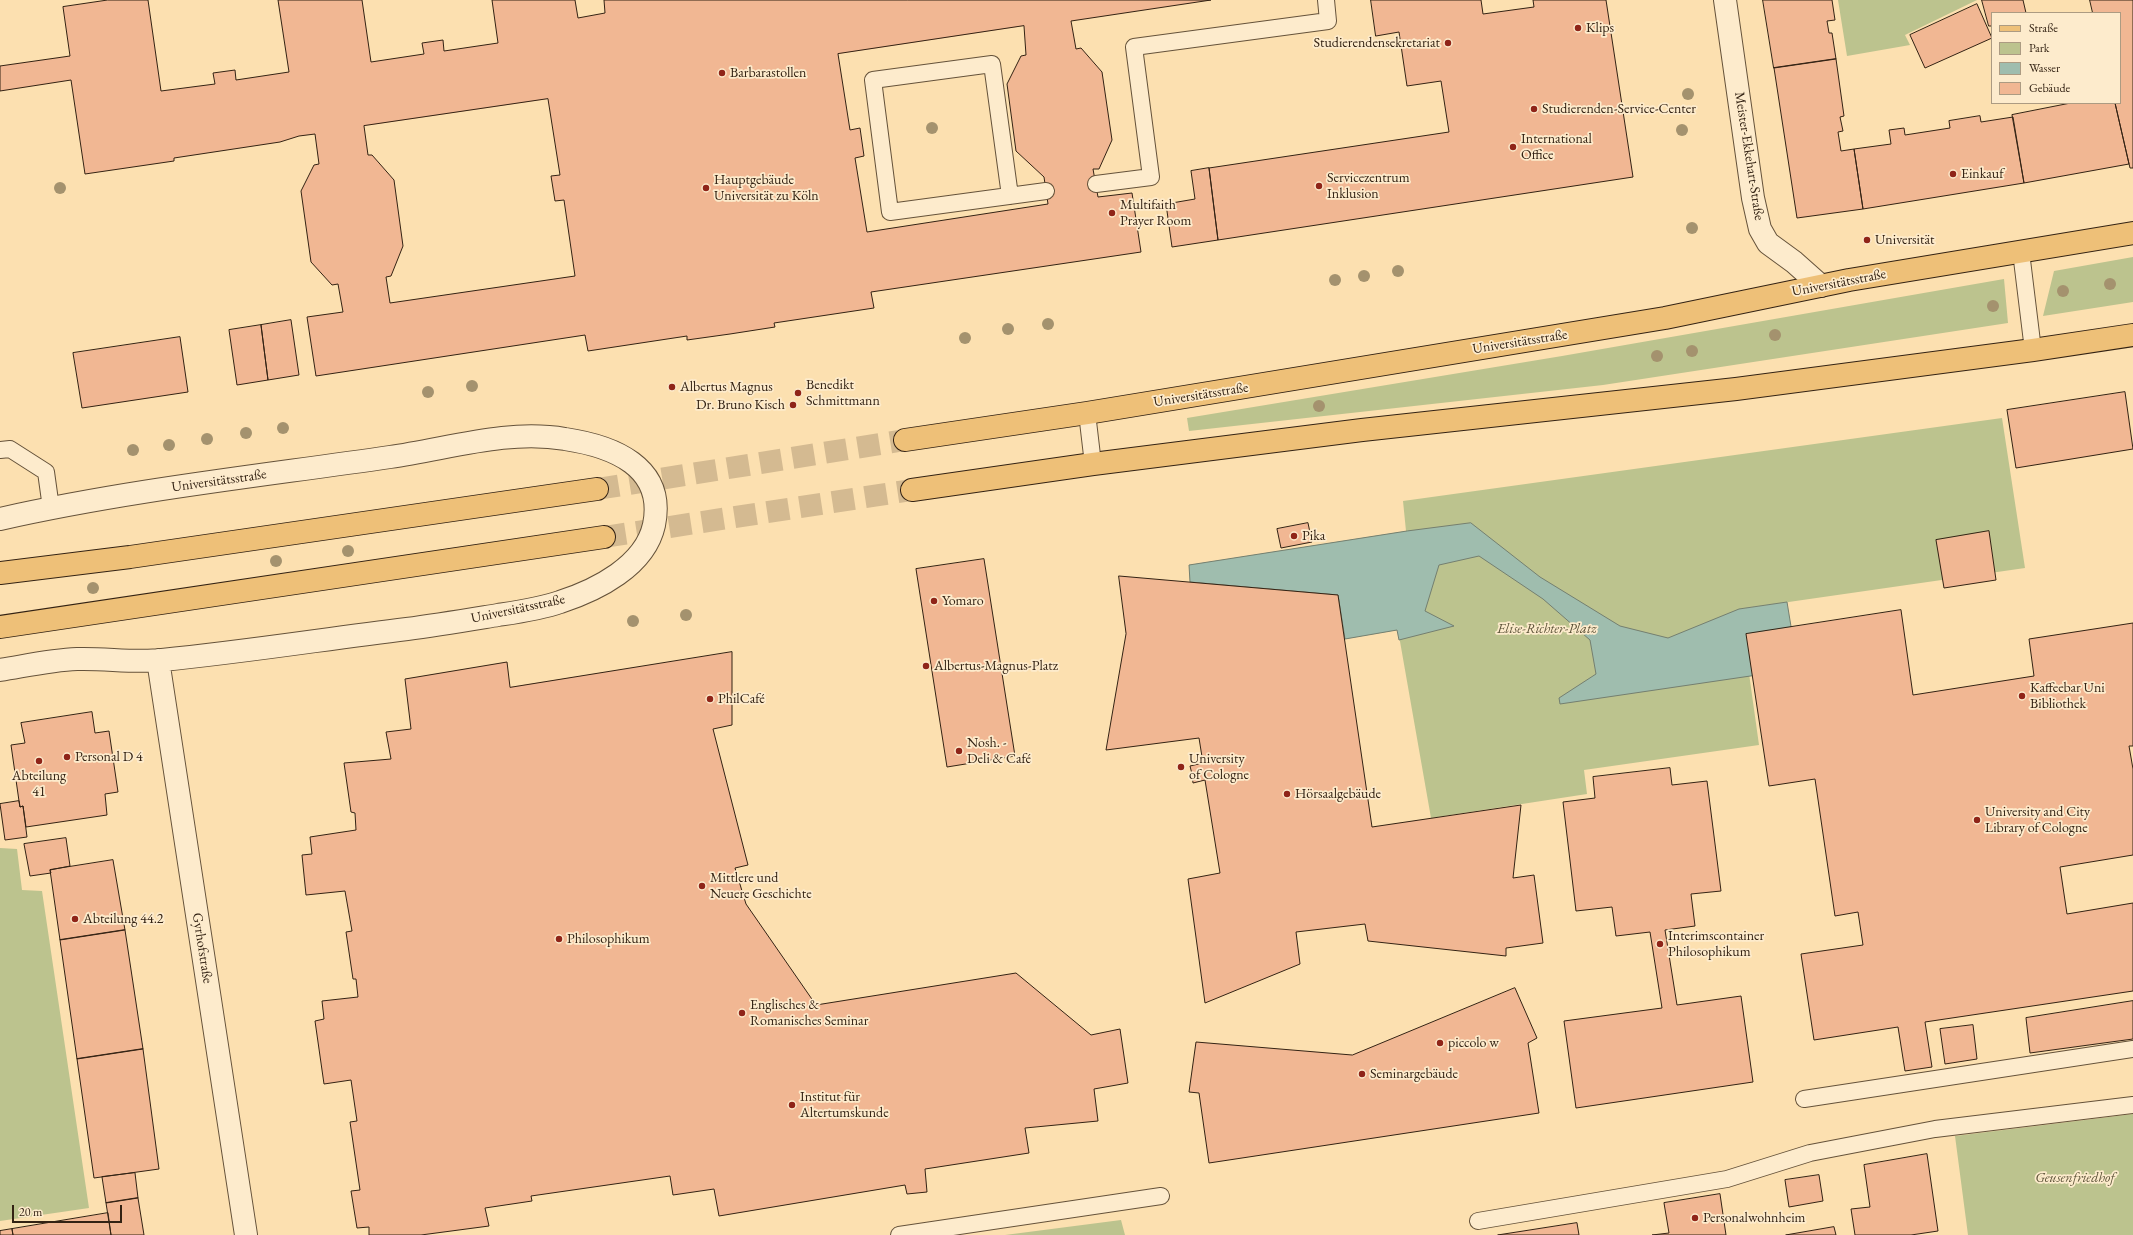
<!DOCTYPE html>
<html>
<head>
<meta charset="utf-8">
<style>
  body { margin:0 }
  #map { position:relative; width:2133px; height:1235px; overflow:hidden; background:#fce0b0; font-family:"EB Garamond",serif }
  canvas { display:block }
  .legend { position:absolute; left:1991px; top:12px; width:130px; height:92px; box-sizing:border-box; background:#fdebcc; border:1px solid #ac9b82; margin:0; padding:5px 7px; list-style:none; font-size:12px; color:#332213 }
  .legend li { display:flex; align-items:center; gap:8px; height:20px }
  .legend b { width:20px; border:1px solid #ac9b82 }
  .scale { position:absolute; left:12px; top:1205px; width:110px; height:18px; box-sizing:border-box; border:2px solid #332213; border-top:0; padding-left:5px; font-size:12px; line-height:14px; white-space:nowrap; color:#332213; -webkit-text-stroke:3px #fdebcc; paint-order:stroke }
</style>
</head>
<body>
<div id="map">
<canvas width="2133" height="1235"></canvas>
<ul class="legend">
<li><b style="height:5px;background:#eec078"></b>Straße</li>
<li><b style="height:11px;background:#bcc38e"></b>Park</li>
<li><b style="height:11px;background:#9fbdae"></b>Wasser</li>
<li><b style="height:11px;background:#f1b793"></b>Gebäude</li>
</ul>
<div class="scale">20 m</div>
</div>
<script>
const ctx = document.querySelector('canvas').getContext('2d');
ctx.lineJoin = 'round';
function fillPath(path, color) { ctx.fillStyle = color; ctx.fill(path, 'evenodd'); }
function stroke(path, color, width, dash) { ctx.strokeStyle = color; ctx.lineWidth = width; ctx.lineCap = dash ? 'butt' : 'round'; ctx.setLineDash(dash || []); ctx.stroke(path); }
function drawText(font, color, halo, rows, align = 'center') {
  ctx.font = font + ' "EB Garamond",serif'; ctx.lineWidth = 3.5; ctx.setLineDash([]); ctx.textBaseline = 'middle'; ctx.strokeStyle = halo; ctx.fillStyle = color; for (const [text, x, y, turn = 0] of rows) {
    ctx.save(); ctx.translate(x, y); ctx.rotate((+turn || 0) * Math.PI / 180); ctx.textAlign = isNaN(turn) ? turn : align; if (halo) ctx.strokeText(text, 0, 0); ctx.fillText(text, 0, 0); ctx.restore();
  }
}
fillPath(new Path2D(`
  M1838 0H1977L1905 35 1910 45 1847 56Z
  M2133 257V302L2043 316 2054 271Z
  M2004 279 2008 323 1603 385 1189 431 1187 418 1562 356Z
  M2002 418 2025 568 1740 609 1759 745 1584 770 1587 794 1431 818 1398 630 1345 639 1338 595 1190 582 1189 565 1406 531 1403 501Z
  M0 848 17 849 22 890 42 891 89 1208 0 1221Z
  M2133 1114V1235H1968L1955 1136Z
  M1121 1220 1125 1235H1005Z`), '#bcc38e');
const water = new Path2D(`
  M1471 523 1540 577 1620 626 1668 638 1739 609 1787 602 1798 669 1560 704 1559 698 1596 674 1590 640 1543 599 1479 556 1439 565 1425 611 1454 626 1399 640 1397 630 1345 639 1338 595 1190 582 1189 565 1407 531Z`);
fillPath(water, '#9fbdae');
stroke(water, '#747f70', 1);
const building = new Path2D(`
  M108 0H148L161 91 215 84 213 73 235 70 236 80 289 72 278 0H362L371 62 424 54 422 43 443 40 444 51 498 43 492 0H575L578 18 605 13 604 0H1211L1071 21 1076 49 1081 48 1102 72 1112 140 1099 169H1093L1098 197 1132 193 1141 252 871 292 874 308 774 323 775 327 730 334 687 340V336L588 351 585 335 316 376 307 317 343 312 338 284 332 285 311 262 301 191 314 165 319 164 315 134 299 136 280 142 174 158V161L85 174 71 80 0 91V66L70 56 63 7ZM1024 26 1026 55 1021 56 1007 84 1016 151 1044 177 1048 204 867 232 855 158 864 156 860 128 850 130 838 54ZM548 99 560 175 551 176 555 201 564 200 575 276 390 303 386 277 391 276 403 246 394 180 372 155H368L364 126Z
  M1371 0H1481L1483 14 1534 7 1533 0H1606L1633 177 1218 240 1209 168 1449 132 1441 81 1407 86 1399 32 1376 36Z
  M1763 0H1832L1835 20 1827 21 1829 33H1832L1836 59 1774 68Z
  M1982 0H2023L2026 13H1992V26H1989Z
  M2090 0H2133V168H2130L2115 103H2120V13H2093Z
  M1977 4 1992 38 1925 68 1910 35Z
  M1836 59 1844 116 1840 117 1843 131 1838 132 1841 151 1854 149 1863 209 1797 218 1774 68Z
  M2071 103H2115L2129 164 2024 183 2012 115Z
  M1980 116 1981 122 2013 117 2024 183 1863 209 1854 149 1891 144 1889 130 1904 128 1905 135 1950 128 1949 121Z
  M1209 168 1218 240 1172 247 1166 204 1195 199 1191 171Z
  M291 320 299 375 268 380 261 325Z
  M261 325 268 380 237 385 229 330Z
  M180 337 188 392 82 408 73 353Z
  M2125 392 2133 449 2016 468 2007 410Z
  M1308 523 1312 542 1281 548 1277 529Z
  M1989 531 1996 580 1944 588 1936 540Z
  M984 559 1015 756 947 767 916 569Z
  M1119 576 1338 595 1372 827 1521 805 1513 878 1534 875 1543 943 1506 948V956L1368 941 1365 924 1296 932 1300 964 1205 1003 1188 879 1220 873 1205 780 1193 783 1192 774 1190 766 1203 763 1199 738 1106 750 1126 634Z
  M1901 610 1913 695 2034 676 2029 639 2133 623V746H2129L2133 769V855L2060 867 2067 914 2133 903V991L1925 1022 1932 1067 1905 1071 1898 1027 1814 1040 1801 954 1863 945 1858 912 1835 916 1815 779 1769 786 1746 634Z
  M732 652V725L713 729 748 865 735 868 746 904 816 1005 1016 973 1091 1035 1120 1029 1128 1083 1094 1089 1098 1121 1025 1128 1029 1153 925 1169 927 1192 907 1194 905 1185 719 1216 714 1189 673 1195 670 1176 531 1196 532 1201 485 1208 489 1226 421 1235H369V1227L357 1228 351 1191 360 1190 350 1122 357 1121 351 1080 324 1084 315 1021 324 1019 322 1001 358 997 356 979H353L346 932 352 931 345 891 306 895 302 855 312 854 310 837 356 830 355 813 351 812 344 763 391 759 386 732 411 729 405 679 507 662 510 687Z
  M92 712 95 733 109 731 118 792 105 794 107 815 26 827 23 806 20 807 19 801 11 745 25 743 21 723Z
  M1670 768 1672 785 1707 781 1721 891 1691 894 1695 926 1665 930 1677 1005 1741 996 1753 1082 1576 1108 1564 1021 1662 1008 1650 932 1616 936 1612 907 1576 911 1563 802 1595 798 1593 777Z
  M19 801 20 807 23 806 27 837 5 840 0 804Z
  M66 838 70 866 50 870 51 873 30 876 24 844Z
  M113 860 125 930 60 940 50 870Z
  M125 930 143 1049 77 1059 60 940Z
  M1515 988 1537 1038 1528 1043 1539 1113 1209 1163 1199 1093 1189 1092 1196 1042 1352 1055Z
  M2133 1001V1039L2030 1053 2026 1018Z
  M1973 1025 1977 1059 1945 1064 1940 1029Z
  M143 1049 159 1169 94 1178 77 1059Z
  M1927 1154 1938 1231 1911 1235H1855L1851 1209 1870 1207 1864 1165Z
  M135 1173 138 1198 106 1203 102 1177Z
  M1819 1175 1823 1201 1789 1207 1785 1180Z
  M1720 1194 1726 1235H1652L1669 1233 1664 1203Z
  M138 1198 144 1235H111L106 1203Z
  M108 1213 111 1235H13L12 1229Z
  M1577 1223 1579 1235H1498Z
  M1834 1227 1836 1235H1786Z
  M12 1229 13 1235H0V1231Z`);
fillPath(building, '#f1b793');
stroke(building, '#332213', 1);
stroke(new Path2D(`
  M597 489 905 440
  M604 537 912 490`), '#d4ba91', 22, [22, 11]);
const lane = new Path2D(`
  M1096 184 1151 177 1134 47 1328 21 1326 0
  M1010 196 992 64 873 80 890 212 1046 191
  M2021 252 2033 350
  M1087 413 1093 464
  M0 450 10 449 46 472 51 508
  M1804 1099 2133 1049
  M1478 1221 1727 1179 1810 1153 1935 1129 2133 1105
  M899 1235 1161 1196`);
const street = new Path2D(`
  M1725 0 1753 198 1760 229 1768 243 1794 262 1821 286
  M0 519C129 490 260 476 390 457 448 449 507 429 565 439 612 446 666 466 654 525 645 566 597 590 560 602 540 609 518 612 498 615 467 620 437 625 407 629 325 639 244 652 162 660 134 663 105 658 77 659 51 660 25 666 0 670
  M158 660 246 1235`);
const primary = new Path2D(`
  M905 440 1087 413 1665 318 1849 280 2133 233
  M912 490 1093 464 1362 430 1736 389 2033 350 2133 335
  M0 573 130 557 597 489
  M0 627 604 537`);
stroke(lane, '#65523a', 18);
stroke(street, '#65523a', 24);
stroke(primary, '#332213', 24);
stroke(lane, '#fdebcc', 16);
stroke(street, '#fdebcc', 22);
stroke(primary, '#eec078', 22);
ctx.fillStyle = '#a4926e';
for (const [x, y] of [
  [1688,94],
  [932,128],
  [1682,130],
  [60,188],
  [1692,228],
  [1398,271],
  [1364,276],
  [1335,280],
  [2110,284],
  [2063,291],
  [1993,306],
  [1048,324],
  [1008,329],
  [1775,335],
  [965,338],
  [1692,351],
  [1657,356],
  [472,386],
  [428,392],
  [1319,406],
  [283,428],
  [246,433],
  [207,439],
  [169,445],
  [133,450],
  [348,551],
  [276,561],
  [93,588],
  [686,615],
  [633,621]
]) { ctx.beginPath(); ctx.arc(x, y, 6, 0, 2 * Math.PI); ctx.fill(); }
for (const [x, y, r, color] of [
  [1578,28,4,"#8f2418"],
  [1448,43,4,"#8f2418"],
  [722,73,4,"#8f2418"],
  [1534,109,4,"#8f2418"],
  [1513,147,4,"#8f2418"],
  [1953,174,4,"#8f2418"],
  [1319,186,4,"#8f2418"],
  [706,188,4,"#8f2418"],
  [1112,213,4,"#8f2418"],
  [1867,240,4,"#8f2418"],
  [672,387,4,"#8f2418"],
  [798,393,4,"#8f2418"],
  [793,405,4,"#8f2418"],
  [1294,536,4,"#8f2418"],
  [934,601,4,"#8f2418"],
  [926,666,4,"#8f2418"],
  [2022,696,4,"#8f2418"],
  [710,699,4,"#8f2418"],
  [959,751,4,"#8f2418"],
  [67,757,4,"#8f2418"],
  [39,761,4,"#8f2418"],
  [1181,767,4,"#8f2418"],
  [1287,794,4,"#8f2418"],
  [1977,820,4,"#8f2418"],
  [702,886,4,"#8f2418"],
  [75,919,4,"#8f2418"],
  [559,939,4,"#8f2418"],
  [1660,944,4,"#8f2418"],
  [742,1013,4,"#8f2418"],
  [1440,1043,4,"#8f2418"],
  [1362,1074,4,"#8f2418"],
  [792,1105,4,"#8f2418"],
  [1695,1218,4,"#8f2418"]
]) { const dot = new Path2D(); dot.arc(x, y, r, 0, 2 * Math.PI); ctx.fillStyle = color; ctx.fill(dot); stroke(dot, '#fdebcc', 1.5); }
drawText('14px', '#332213', '#fdebcc', [
  ["Klips",1586,28],
  ["Studierendensekretariat",1440,43,"right"],
  ["Barbarastollen",730,73],
  ["Studierenden-Service-Center",1542,109],
  ["International",1521,139],
  ["Office",1521,155],
  ["Einkauf",1961,174],
  ["Servicezentrum",1327,178],
  ["Inklusion",1327,194],
  ["Hauptgebäude",714,180],
  ["Universität zu Köln",714,196],
  ["Multifaith",1120,205],
  ["Prayer Room",1120,221],
  ["Universität",1875,240],
  ["Benedikt",806,385],
  ["Schmittmann",806,401],
  ["Albertus Magnus",680,387],
  ["Dr. Bruno Kisch",785,405,"right"],
  ["Pika",1302,536],
  ["Yomaro",942,601],
  ["Albertus-Magnus-Platz",934,666],
  ["Kaffeebar Uni",2030,688],
  ["Bibliothek",2030,704],
  ["PhilCafé",718,699],
  ["Nosh. -",967,743],
  ["Deli & Café",967,759],
  ["Personal D 4",75,757],
  ["University",1189,759],
  ["of Cologne",1189,775],
  ["Abteilung",39,776,"center"],
  ["41",39,792,"center"],
  ["Hörsaalgebäude",1295,794],
  ["University and City",1985,812],
  ["Library of Cologne",1985,828],
  ["Mittlere und",710,878],
  ["Neuere Geschichte",710,894],
  ["Abteilung 44.2",83,919],
  ["Interimscontainer",1668,936],
  ["Philosophikum",1668,952],
  ["Philosophikum",567,939],
  ["Englisches &",750,1005],
  ["Romanisches Seminar",750,1021],
  ["piccolo w",1448,1043],
  ["Seminargebäude",1370,1074],
  ["Institut für",800,1097],
  ["Altertumskunde",800,1113],
  ["Personalwohnheim",1703,1218]
], 'left');
drawText('14px', '#332213', '#fdebcc', [
  ["Meister-Ekkehart-Straße",1749,156,81],
  ["Universitätsstraße",1839,283,-11],
  ["Universitätsstraße",1520,342,-9],
  ["Universitätsstraße",1201,395,-9],
  ["Universitätsstraße",219,481,-8],
  ["Universitätsstraße",518,609,-12],
  ["Gyrhofstraße",202,948,81]
]);
drawText('italic 14px', '#5c5238', '#fdebcc', [
  ["Elise-Richter-Platz",1547,629],
  ["Geusenfriedhof",2075,1178]
]);
</script>
</body>
</html>
